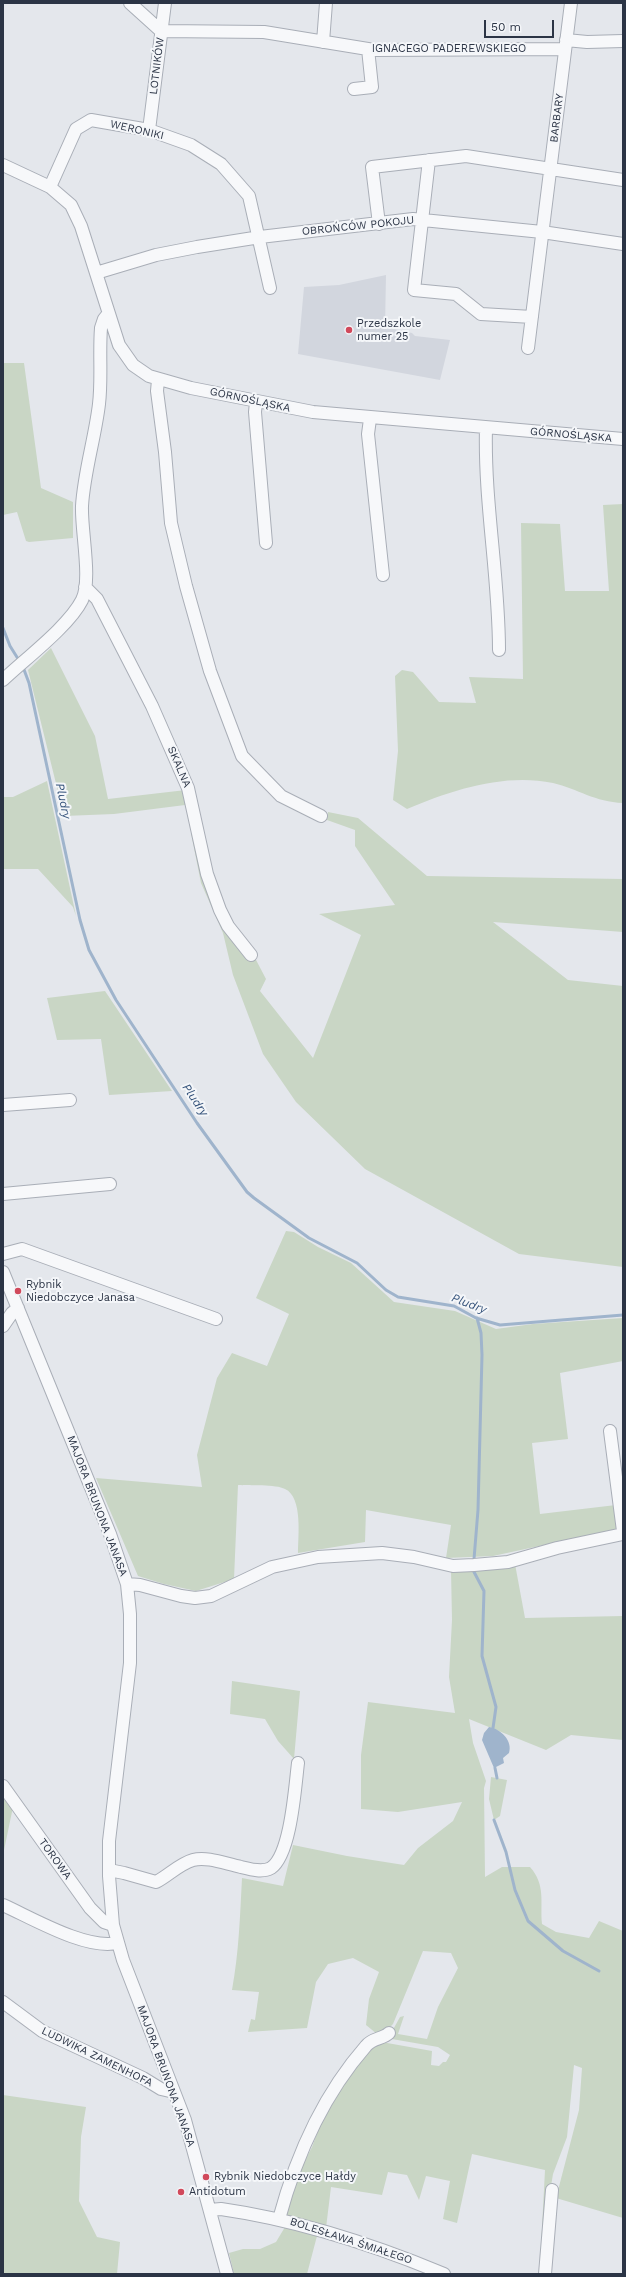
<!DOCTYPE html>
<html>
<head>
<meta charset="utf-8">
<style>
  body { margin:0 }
  #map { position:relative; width:626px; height:2277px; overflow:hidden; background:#e4e7ec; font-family:"Work Sans",sans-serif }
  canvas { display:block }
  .frame { position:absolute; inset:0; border:4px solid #2b3445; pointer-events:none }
  .scale { position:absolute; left:484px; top:20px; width:70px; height:18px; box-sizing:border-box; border:2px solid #2b3445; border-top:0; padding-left:5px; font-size:12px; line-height:14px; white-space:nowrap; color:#2b3445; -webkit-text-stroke:3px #f4f6f9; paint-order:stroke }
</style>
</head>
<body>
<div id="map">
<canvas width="626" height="2277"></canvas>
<div class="frame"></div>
<div class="scale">50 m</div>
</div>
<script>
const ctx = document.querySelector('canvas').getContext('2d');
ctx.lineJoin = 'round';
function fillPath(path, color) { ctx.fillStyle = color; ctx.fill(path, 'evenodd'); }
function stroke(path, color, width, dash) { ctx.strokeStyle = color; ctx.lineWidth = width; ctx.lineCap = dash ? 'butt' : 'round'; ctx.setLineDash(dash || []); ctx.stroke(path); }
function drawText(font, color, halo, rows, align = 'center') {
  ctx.font = font + ' "Work Sans",sans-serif'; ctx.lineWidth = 4; ctx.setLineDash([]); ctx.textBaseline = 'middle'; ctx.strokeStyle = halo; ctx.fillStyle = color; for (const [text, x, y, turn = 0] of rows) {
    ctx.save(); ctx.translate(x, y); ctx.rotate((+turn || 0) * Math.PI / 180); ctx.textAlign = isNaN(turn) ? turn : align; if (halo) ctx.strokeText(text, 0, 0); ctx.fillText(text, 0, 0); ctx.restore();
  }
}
fillPath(new Path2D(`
  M386 275 385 327 412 333 415 336 450 340 440 380 298 354 304 287 339 285Z`), '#d2d6de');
fillPath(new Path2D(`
  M3 363H24L41 488 73 502V538L29 542 26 541 17 512 3 515Z
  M623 504V803C595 802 578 789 553 783 504 773 452 790 407 809L393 800 398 751 395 676 402 670 413 672 439 702 476 703 469 677 523 679 521 523 560 524 565 591H609L603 505Z
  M51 648 95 736 108 799 186 790 185 805 114 814 64 816 28 670Z
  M47 781 76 916 73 907 38 869H3V797H13Z
  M328 812 358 818 427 876 623 879V932L493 922 568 980 623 986V1267L519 1254 365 1169 296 1102 263 1054 233 975 223 933 201 883 191 833 195 831 207 885 255 958 266 979 260 991 313 1058 361 935 319 914 395 905 355 846V830L327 820Z
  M105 991 172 1091 109 1095 101 1039 57 1040 47 998Z
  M286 1231 294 1232 318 1247 351 1263 394 1302 455 1311 496 1329 533 1324 623 1318V1361L560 1373 568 1439 532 1443 540 1514 616 1505 618 1529 493 1556 446 1558 451 1525 366 1510 365 1542 298 1553C298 1537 303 1497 285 1489 276 1484 249 1486 238 1485L234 1579 196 1591 164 1584 138 1576 96 1478 202 1487 197 1455 217 1378 232 1353 267 1366 289 1314 256 1298Z
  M515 1564 525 1618 623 1616V1740L571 1735 546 1750 469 1719 473 1743 486 1781 484 1788 485 1877 502 1867H530C546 1885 540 1902 542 1924L556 1932 589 1938 599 1921 623 1931V2218L556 2198 579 2110 582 2068 574 2065 567 2137 553 2174 541 2247 545 2170 472 2154 457 2223 443 2219 450 2181 426 2176 419 2200 407 2175 388 2172 382 2195 331 2187 326 2228 289 2217 286 2214 297 2176 312 2147 329 2101 376 2041 432 2051 431 2065 439 2066 443 2062H446L450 2055 438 2047 386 2038 390 2035 400 2017 404 2016 398 2034 427 2039 438 2007 458 1968 451 1953 423 1951 393 2024 390 2027 377 2034 366 2025 369 1999 379 1972 353 1958 328 1964 316 1982 307 2028 248 2032 251 2019 255 2020 259 1992 232 1990C239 1952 240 1916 242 1878L283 1886 293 1845 347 1856 404 1865 418 1848 453 1821 462 1802 398 1812 361 1809V1755L368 1702 455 1713 449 1677 452 1620 451 1570Z
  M232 1681 300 1691 294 1759 278 1741 265 1719 230 1714Z
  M491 1777 507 1780 500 1816 494 1820 489 1799Z
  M3 1795 13 1807 3 1855Z
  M3 2095 86 2107 81 2137 79 2201 97 2237 120 2242 117 2274H3Z
  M294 2225 317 2236 307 2274H234L229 2253 243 2249H260L276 2242 285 2227H288L291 2229Z`), '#c9d6c5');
fillPath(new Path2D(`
  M489 1727C501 1729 513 1741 509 1753L503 1758 504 1763 494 1768 482 1740 484 1733Z`), '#9fb4cc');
stroke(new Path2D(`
  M3 628 10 646 20 662
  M23 667 29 683 80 920 89 950 116 1000 197 1123 247 1192 254 1198 309 1238 357 1263 386 1290 398 1297 454 1306 476 1318 500 1325 623 1315
  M474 1559 478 1510 482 1355 481 1333 477 1318
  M473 1570 484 1591 482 1656 496 1707 493 1728
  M495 1768 497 1778
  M494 1820 506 1852 515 1890 528 1921 563 1951 599 1971`), '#9fb4cc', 3);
const minor = new Path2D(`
  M130 3 161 31 264 32 374 50 565 49
  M566 40 587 42 623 41
  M323 42 326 3
  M354 89 372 87 368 49
  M149 130 165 3
  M429 160 414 290 456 294 481 314 532 317
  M3 165 50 187 71 205 81 226 119 345 133 365 149 376 191 388 313 412 623 439
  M50 187 76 129 91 120 149 130 191 145 221 164 249 196 270 288
  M379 224 372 167 466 156 623 180
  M96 273 156 255 197 247 260 237 413 219 542 232 623 244
  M528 348 571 3
  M158 380 157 391 165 452 171 523 186 586 210 671 242 756 281 796 321 816
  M256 402 255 412 266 543
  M370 419 368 434 383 575
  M486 428C484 502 499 576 499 650
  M85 587 97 599 152 706 188 788 207 874 220 910 228 926 251 955
  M3 680C25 659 69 626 82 600 92 580 81 531 82 506 84 472 95 438 99 404 102 379 99 353 101 328L104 319 108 314
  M3 1105 70 1100
  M3 1194 110 1184
  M3 1254 22 1249 216 1319
  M3 1272 110 1534 127 1584 130 1614V1663L109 1841V1876L113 1925 123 1960 185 2120 227 2274
  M3 1326 12 1313 18 1308
  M610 1431 623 1531
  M127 1584 140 1585 181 1596 195 1598 211 1596 272 1567 318 1557 382 1553 414 1557 453 1566 474 1565 508 1562 557 1548 623 1534
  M3 1786 90 1908 104 1922 113 1925
  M109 1870 124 1873 156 1882C168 1876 179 1864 193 1860 207 1856 226 1864 241 1867 249 1869 262 1873 271 1868 291 1854 295 1787 298 1763
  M3 1905C32 1918 86 1950 117 1943
  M3 2002 42 2031 143 2078 161 2089 174 2092
  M210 2210 221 2209C298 2220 372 2244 444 2274
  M279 2219C296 2156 323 2095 366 2046 372 2038 383 2039 389 2033
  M545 2274 552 2190`);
stroke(minor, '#a9aeb7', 14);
stroke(minor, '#f7f8fa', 12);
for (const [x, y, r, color] of [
  [349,330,4,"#d1495b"],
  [18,1291,4,"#d1495b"],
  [206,2177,4,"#d1495b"],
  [181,2192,4,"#d1495b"]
]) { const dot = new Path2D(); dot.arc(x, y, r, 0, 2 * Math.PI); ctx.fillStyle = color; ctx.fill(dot); stroke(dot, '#f4f6f9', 1.5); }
drawText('11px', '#2b3445', '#f4f6f9', [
  ["IGNACEGO PADEREWSKIEGO",449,49],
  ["LOTNIKÓW",157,66,-83],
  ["BARBARY",557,118,-83],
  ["WERONIKI",137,130,13],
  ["OBROŃCÓW POKOJU",358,226,-6],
  ["GÓRNOŚLĄSKA",250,400,12],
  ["GÓRNOŚLĄSKA",571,435,5],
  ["SKALNA",179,767,67],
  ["MAJORA BRUNONA JANASA",97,1506,69],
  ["TOROWA",55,1859,54],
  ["LUDWIKA ZAMENHOFA",97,2057,26],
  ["MAJORA BRUNONA JANASA",166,2076,70],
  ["BOLESŁAWA ŚMIAŁEGO",351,2241,18]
]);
drawText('11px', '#2b3445', '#f4f6f9', [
  ["Przedszkole",357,324],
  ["numer 25",357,337],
  ["Rybnik",26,1285],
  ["Niedobczyce Janasa",26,1298],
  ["Rybnik Niedobczyce Hałdy",214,2177],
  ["Antidotum",189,2192]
], 'left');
drawText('italic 12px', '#34527a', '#f4f6f9', [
  ["Pludry",63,801,78],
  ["Pludry",195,1100,56],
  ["Pludry",469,1304,21]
]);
</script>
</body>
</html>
